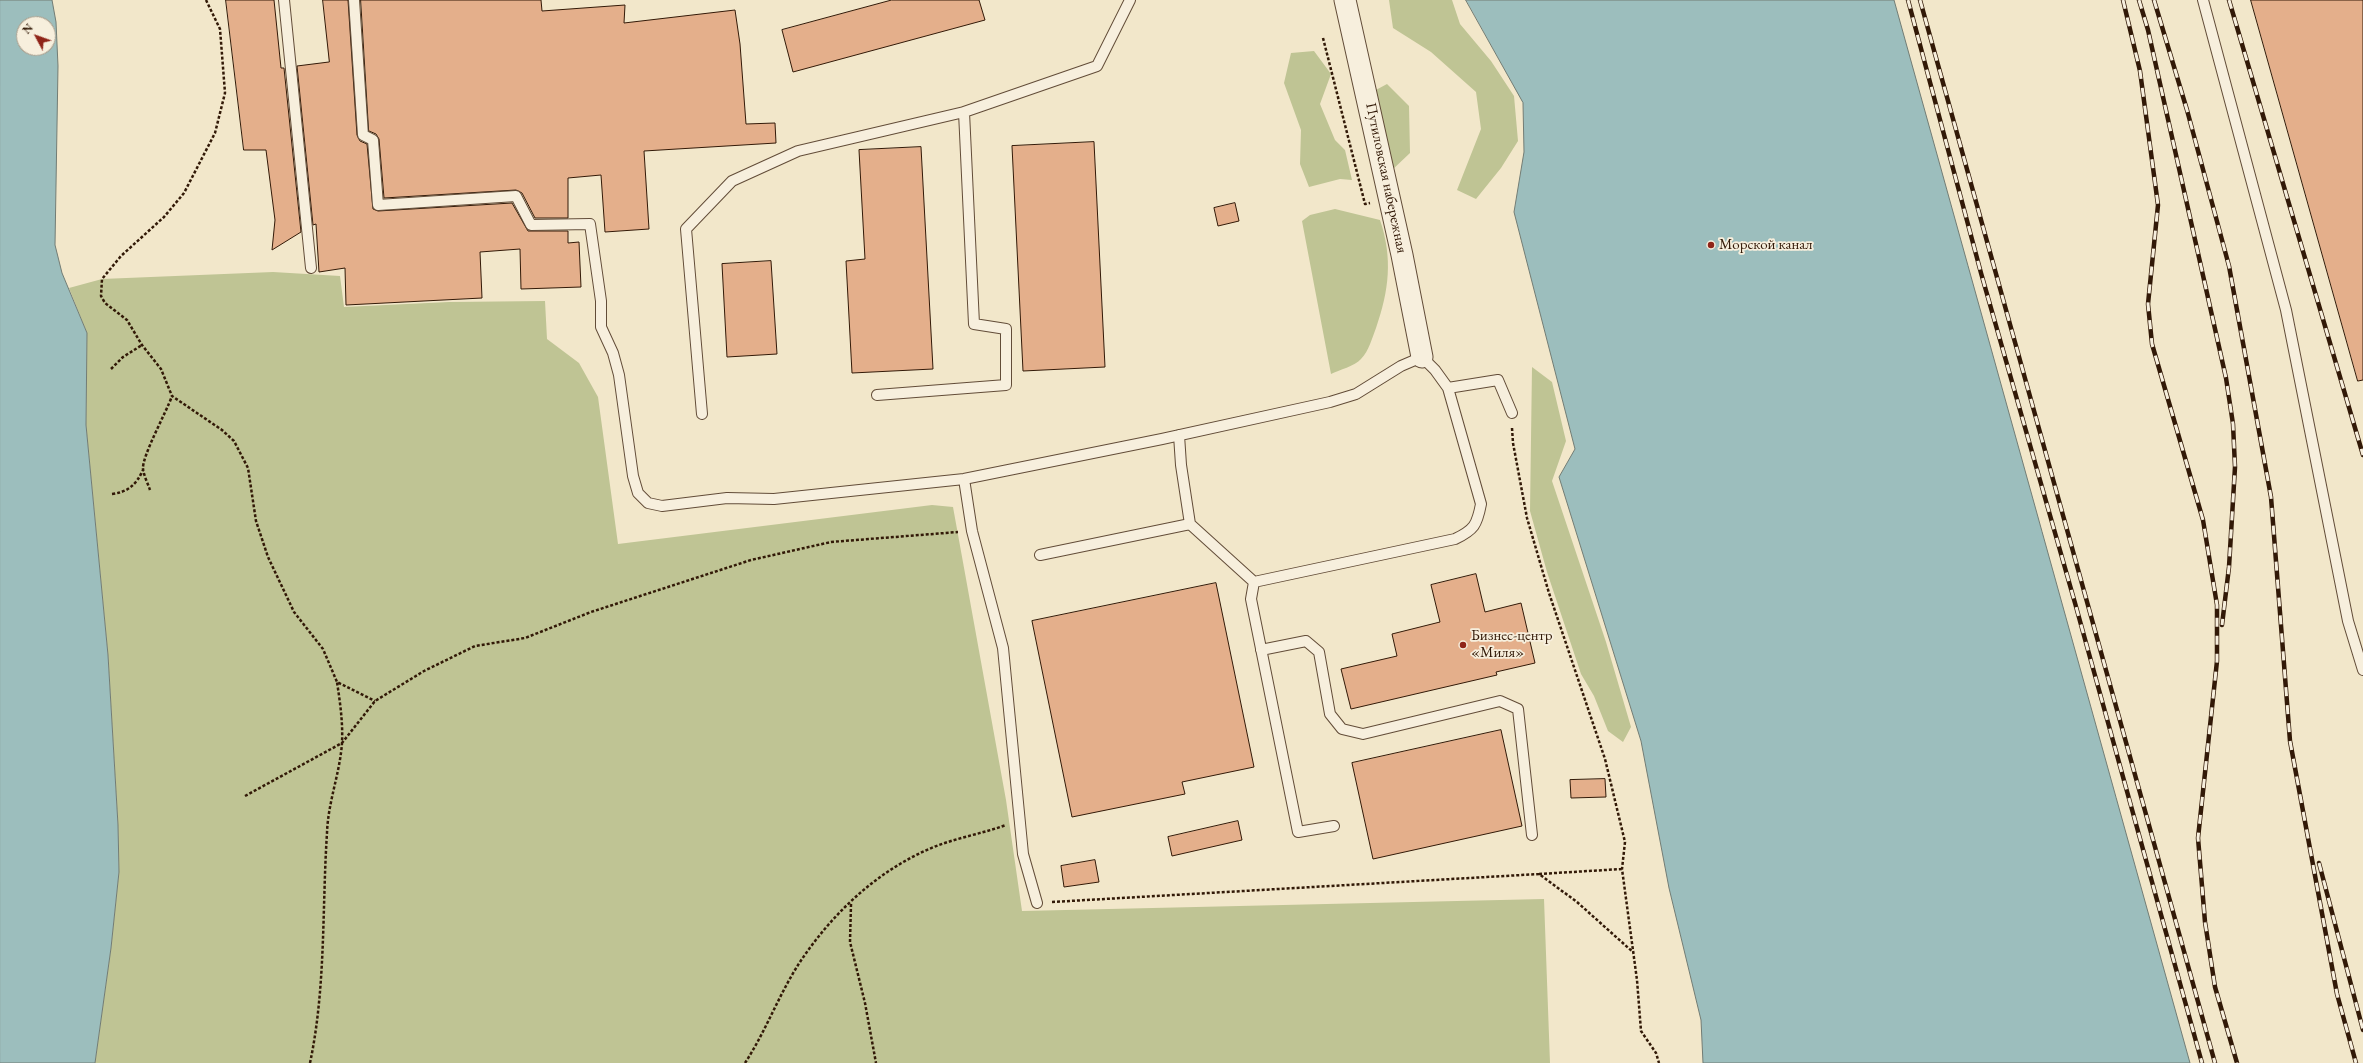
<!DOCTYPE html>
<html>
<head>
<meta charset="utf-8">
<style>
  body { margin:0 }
  #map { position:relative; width:2363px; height:1063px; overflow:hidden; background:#f2e7ca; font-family:"EB Garamond",serif }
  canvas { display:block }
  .north { position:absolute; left:16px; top:16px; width:40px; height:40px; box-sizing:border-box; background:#f7efdd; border:1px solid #a89987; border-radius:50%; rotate:311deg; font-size:11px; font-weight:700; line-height:16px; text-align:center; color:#321907 }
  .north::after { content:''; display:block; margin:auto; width:14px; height:18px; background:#8f2418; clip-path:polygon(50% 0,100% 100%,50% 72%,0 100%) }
</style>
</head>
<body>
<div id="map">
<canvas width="2363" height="1063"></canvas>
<div class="north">N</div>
</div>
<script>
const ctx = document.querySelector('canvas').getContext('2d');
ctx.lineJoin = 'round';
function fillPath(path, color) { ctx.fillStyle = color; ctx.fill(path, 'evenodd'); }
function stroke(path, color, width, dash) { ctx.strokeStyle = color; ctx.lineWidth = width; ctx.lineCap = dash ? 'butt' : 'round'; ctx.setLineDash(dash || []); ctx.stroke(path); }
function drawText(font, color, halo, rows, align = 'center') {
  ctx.font = font + ' "EB Garamond",serif'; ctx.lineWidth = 3.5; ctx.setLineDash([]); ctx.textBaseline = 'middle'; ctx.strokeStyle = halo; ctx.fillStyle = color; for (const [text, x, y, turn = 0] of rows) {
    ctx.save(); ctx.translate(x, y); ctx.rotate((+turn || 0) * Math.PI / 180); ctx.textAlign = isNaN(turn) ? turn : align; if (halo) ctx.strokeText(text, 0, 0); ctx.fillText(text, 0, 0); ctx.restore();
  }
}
fillPath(new Path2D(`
  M1389 0H1452L1460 24 1491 61 1514 96 1518 141 1501 168 1476 199 1457 190 1481 129 1476 92 1431 52 1393 28Z
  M1314 51 1331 74 1320 104 1335 140 1345 150 1352 180 1340 179 1309 187 1300 164 1301 130 1284 83 1291 53Z
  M1387 84 1409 106 1410 153 1391 171 1374 91Z
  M1335 209 1380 220C1393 258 1389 291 1376 328 1372 338 1369 351 1361 359 1355 366 1339 370 1331 374L1302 221 1310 215Z
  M273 272 340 276 344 307 449 302 545 301 547 339 579 363 598 397 618 544 932 505 953 507 1006 800 1022 911 1544 899 1550 1063H95L111 948 119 872 118 825 108 655 86 425 87 333 69 288 102 279Z
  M1532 367 1552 382 1566 441 1552 481 1606 642 1631 727 1623 742 1608 731 1594 696 1581 674 1547 572 1530 511Z`), '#bfc494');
const water = new Path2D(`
  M0 0H52L56 22 58 66 55 245 62 273 87 333 86 425 108 655 118 825 119 872 111 948 95 1063H0ZM24 24H48V48H24Z
  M1466 0H1894L2190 1063H1703L1701 1020 1669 888 1641 741 1559 477 1575 449 1514 212 1524 152 1523 103Z`);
fillPath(water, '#9cbebd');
stroke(water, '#727c74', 1);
const building = new Path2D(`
  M226 0H274L281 68H284L301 232 272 250 275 220 266 150H244Z
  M323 0H348L357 135 360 141 367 144 373 209 378 211 512 203 528 231H568V243L579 242 581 287 521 289 520 249 480 252 482 298 346 305 345 268 319 272 316 224 313 225 297 66 329 62Z
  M361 0H541L542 11 625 5 624 23 735 10 740 44 746 124 775 123 776 143 644 151 649 229 605 232 601 175 568 178V218H535L522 193 516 190 384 198 379 139 376 134 369 131Z
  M892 0H979L985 20 793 72 782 30Z
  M2251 0H2363V380L2358 381Z
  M1094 142 1105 367 1023 371 1012 146Z
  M921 147 933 369 852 373 846 261 865 259 859 150Z
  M1235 203 1239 221 1218 226 1214 208Z
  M771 261 777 354 727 357 722 264Z
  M1476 574 1485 612 1521 603 1535 663 1496 672 1497 675 1351 709 1341 669 1397 656 1392 634 1440 622 1431 585Z
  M1216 583 1254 767 1182 782 1185 794 1072 817 1032 621Z
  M1501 730 1522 826 1373 859 1352 763Z
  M1605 779 1606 797 1571 798 1570 780Z
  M1238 821 1242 840 1172 856 1168 837Z
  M1095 860 1099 882 1064 887 1061 866Z`);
fillPath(building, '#e4af8b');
stroke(building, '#321907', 1);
const service = new Path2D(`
  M284 0 311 268
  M354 0 363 135 373 140 378 205 516 196 531 225 590 224 601 301V327L613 353 619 375 633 476 638 493 648 503 662 506 727 498 774 499 964 479 1162 439 1330 402 1356 394 1401 366 1422 357 1435 370 1448 388 1481 504C1477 525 1474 530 1455 539L1254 582 1251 599 1298 832 1334 826
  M2203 0 2286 310 2348 621 2363 670
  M1448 388 1498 380 1512 413
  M877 395 1006 385V329L974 324 964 112 1097 66 1130 0
  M702 414 686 229 732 181 798 151 964 112
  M1179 435 1181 465 1190 524
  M964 479 972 531 1003 648 1023 854 1037 903
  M1040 555 1190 524 1254 582
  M1261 650 1306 641 1319 652 1330 714 1342 729 1363 734 1500 701 1518 709 1532 835`);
const minor = new Path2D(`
  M1345 0 1402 255 1422 357`);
stroke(service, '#624c38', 12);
stroke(minor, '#624c38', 23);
stroke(new Path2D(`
  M206 0 220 29 225 93 215 133 184 193 164 217 121 256 102 279 101 296 105 303 127 320 142 345 161 369 172 396 222 430 234 441 248 468 256 521 268 557 294 612 323 649 337 682 375 701
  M1323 38 1365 204 1370 203
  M111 369 123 357 142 345
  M1512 428 1513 443 1527 518 1549 593 1605 759 1625 842 1622 869 1637 980 1641 1031 1656 1053 1659 1063
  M150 490C148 484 144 476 143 469 142 456 166 413 172 396
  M112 494C128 492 136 485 143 470
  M245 796 342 743 375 701 424 671 475 646 525 638 591 612 751 560 831 542 958 532
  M1539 874 1622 869
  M1052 902 1539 874 1577 902 1634 953
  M851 904 850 942 865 1003 876 1063
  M310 1063C326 987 322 909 327 833 328 802 340 773 342 743 343 722 340 702 337 682
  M745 1063C766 1031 779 994 800 962 834 911 881 867 939 845 961 837 984 833 1006 825`), '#321907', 2.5, [3, 2]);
stroke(service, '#f7efdd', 10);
stroke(minor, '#f7efdd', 21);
const rail = new Path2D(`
  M1908 0 1981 273 2075 603 2202 1063
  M1920 0 2215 1063
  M2123 0 2140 71 2158 205 2148 304 2152 344 2203 520 2217 605V661L2198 838 2205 922 2215 987 2237 1063
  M2139 0 2148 30 2226 378 2233 424 2235 467 2229 567 2222 625
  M2154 0 2187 110 2229 266 2271 497 2290 741 2337 994 2356 1063
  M2229 0 2363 455
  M2319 863 2363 1030`);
stroke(rail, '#321907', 4.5);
stroke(rail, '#f7efdd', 3, [9]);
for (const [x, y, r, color] of [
  [1711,245,4,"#8f2418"],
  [1463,645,4,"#8f2418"]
]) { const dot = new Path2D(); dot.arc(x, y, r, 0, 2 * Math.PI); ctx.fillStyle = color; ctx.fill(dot); stroke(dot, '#f7efdd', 1.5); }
drawText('15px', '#321907', '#f7efdd', [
  ["Путиловская набережная",1386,178,78]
]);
drawText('15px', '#321907', '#f7efdd', [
  ["Морской канал",1719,245],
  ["Бизнес-центр",1471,636],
  ["«Миля»",1471,653]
], 'left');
</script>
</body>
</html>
